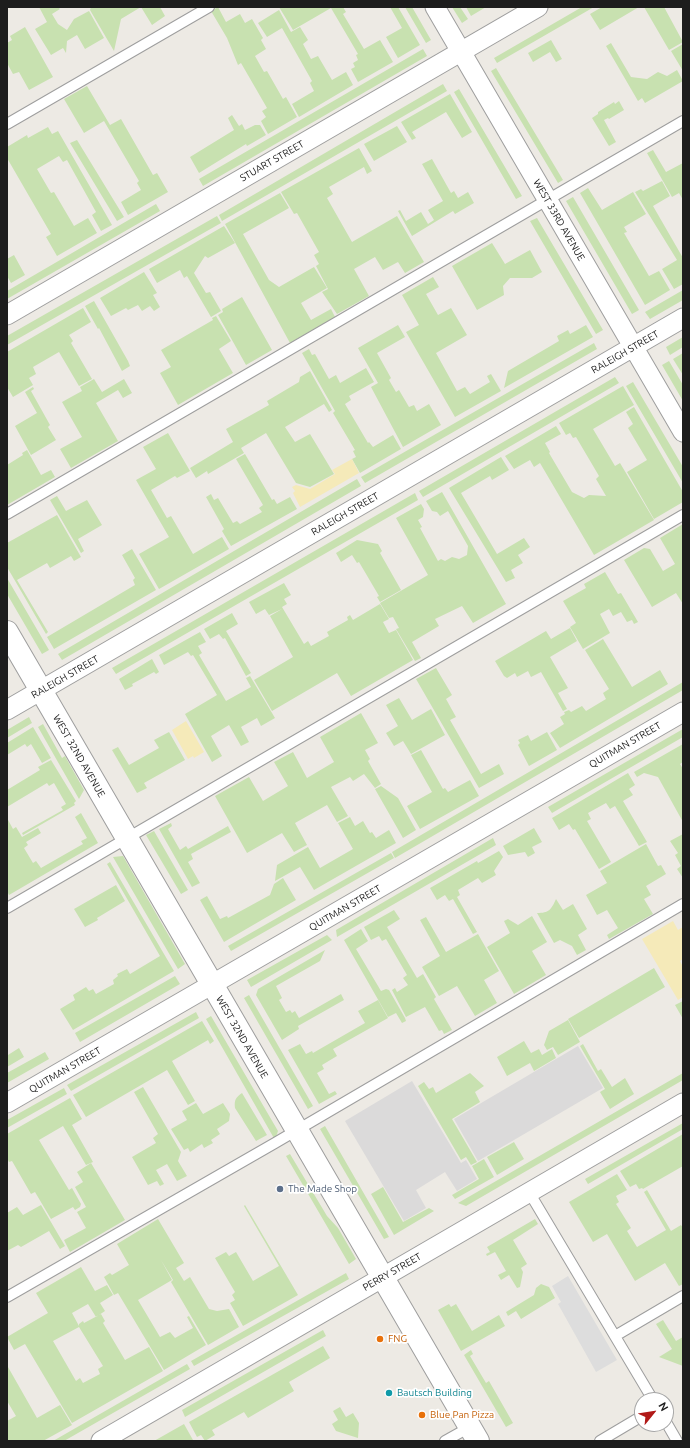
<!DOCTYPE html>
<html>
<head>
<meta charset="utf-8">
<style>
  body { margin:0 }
  #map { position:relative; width:690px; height:1448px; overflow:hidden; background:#edeae4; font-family:Ubuntu,sans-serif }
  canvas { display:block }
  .frame { position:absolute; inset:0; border:8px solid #1d1d1d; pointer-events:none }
  .north { position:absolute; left:634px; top:1392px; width:40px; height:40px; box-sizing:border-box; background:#fff; border:1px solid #a5a5a5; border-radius:50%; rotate:60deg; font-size:11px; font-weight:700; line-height:16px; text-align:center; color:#1d1d1d }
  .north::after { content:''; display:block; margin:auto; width:14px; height:18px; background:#b11a18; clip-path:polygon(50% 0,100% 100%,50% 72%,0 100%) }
</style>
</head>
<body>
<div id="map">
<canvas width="690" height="1448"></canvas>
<div class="frame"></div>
<div class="north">N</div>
</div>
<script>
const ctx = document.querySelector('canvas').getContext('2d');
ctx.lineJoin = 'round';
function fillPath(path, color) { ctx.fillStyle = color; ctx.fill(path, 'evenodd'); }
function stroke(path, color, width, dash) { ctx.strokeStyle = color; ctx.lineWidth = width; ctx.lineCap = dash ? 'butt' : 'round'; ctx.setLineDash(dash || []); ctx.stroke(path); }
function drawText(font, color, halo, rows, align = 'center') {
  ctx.font = font + ' Ubuntu,sans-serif'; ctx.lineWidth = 3.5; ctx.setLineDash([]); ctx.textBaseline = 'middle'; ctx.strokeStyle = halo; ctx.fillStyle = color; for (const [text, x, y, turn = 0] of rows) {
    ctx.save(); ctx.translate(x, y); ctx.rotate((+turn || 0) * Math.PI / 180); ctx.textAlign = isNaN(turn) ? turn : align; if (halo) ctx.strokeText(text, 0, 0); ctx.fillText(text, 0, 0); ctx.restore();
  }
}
fillPath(new Path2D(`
  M578 1046 603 1088 478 1161 454 1119Z
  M412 1081 461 1163 466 1160 477 1179 457 1191 445 1172 416 1190 426 1208 404 1221 345 1121Z`), '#dbdada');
fillPath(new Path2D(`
  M39 7H58L60 9 52 14 58 24 67 30 74 19 89 11 104 38 85 49 77 35 67 41 66 53 63 48 51 55 35 29 47 22Z
  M91 7H141L121 19 114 51 90 10Z
  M141 7H160L165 16 152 25Z
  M218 7 226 22 240 14 245 23 252 19 263 38 261 40 266 49 255 56 264 72 267 71 283 99 286 97 297 117 268 134 261 121 266 117 262 111 267 108 241 63 238 65 227 38 211 11Z
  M279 7H343L346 12 343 14 364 49 380 40 393 62 358 82 351 69 355 67 353 63 358 60 356 55 358 54 331 8 293 30Z
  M390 7H398L420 45 398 58 386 37 402 28Z
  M405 7H412L431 40 426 43Z
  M452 7H460L468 19 462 23Z
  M466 7H486L471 16Z
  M582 7H594L497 63 494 58Z
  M602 7H639L600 30 590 14Z
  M644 7H664L683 42 669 50Z
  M279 10 291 32 300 27 308 40 303 44 311 59 318 56 332 80 346 72 353 85 299 117 292 104 314 91 310 83 312 81 282 28 267 37 258 23Z
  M25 27 53 77 29 90 19 72 13 74 7 63V43L12 40 10 36Z
  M551 40 562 59 556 62 550 52 533 62 528 53Z
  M611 43 631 77 647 79 658 72 667 76 677 70 683 81 645 103 642 98 638 101 606 46Z
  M683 44V71L671 51Z
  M423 49 427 56 203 186 199 179Z
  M496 68 563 180 558 183 491 71Z
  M443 84 447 91 222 221 219 215Z
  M87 86 110 125 121 119 153 175 157 173 168 192 128 215 121 202 141 190 137 183 139 181 104 121 84 133 64 99Z
  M459 89 522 196 516 199 454 92Z
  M450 94 472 132 462 138 446 112 412 132 416 138 412 140 401 122Z
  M619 101 624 110 609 119 608 118 604 120 616 142 609 146 592 118 598 114V112L614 102 615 104Z
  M232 115 239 126 242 124 245 130 255 125H260L266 135 247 146 246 144 199 173 190 157 234 130 228 118Z
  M397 126 407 142 374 161 364 144Z
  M48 127 52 134 58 131 112 225 101 231 92 215 96 212 67 160 63 162 59 156 37 169 51 193 54 192 74 226 88 218 97 233 57 256 46 237 51 234 7 158V147L27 135 28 138Z
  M77 140 124 217 117 221 70 143Z
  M359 148 372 171 367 174 364 167 329 187 333 194 327 198 352 242 397 216 424 262 405 273 398 262 383 270 375 257 354 269 369 296 337 314 322 292 328 289 316 266 319 264 314 255 319 252 297 213 294 214 281 192Z
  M653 150 666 172 683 163V200L679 193 672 197 647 153Z
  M432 159 451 193 454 191 458 198 468 192 474 203 455 214 453 211 412 236 398 211 400 210 406 221 421 212 428 224 434 220 428 210 443 201 422 164Z
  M662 181 670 196 653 206 683 258V284L674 289 662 269 677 260 635 192 641 189 643 191Z
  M588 188 602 210 633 192 646 214 624 227 627 232 624 233 649 276 659 271 670 290 645 305 580 193Z
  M280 193 289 208 243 234 269 280 279 287 314 267 327 288 301 303 311 320 331 309 335 317 290 343 225 224Z
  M573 197 639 310 632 314 566 201Z
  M156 204 160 211 7 299V291Z
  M217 216 221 223 7 345V336Z
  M537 218 603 330 596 334 530 221Z
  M224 226 235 243 208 258 205 256 194 273 206 293 210 292 221 311 211 317 187 276 184 278 180 270 157 283 149 269Z
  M492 243 505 264 530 250 542 272 532 278H510L503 286 504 295 477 310 452 266Z
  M14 255 25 275 11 283 7 276V259Z
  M144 272 157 293 153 295 160 307 154 311 150 306 142 311 138 305 128 310 126 308 111 316 100 298Z
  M433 277 439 287 426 294 438 315 451 308 467 335 436 353 457 391 465 387 470 394 490 382 487 376 491 374 501 391 455 417 406 332 419 325 402 295Z
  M683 290V300L650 319 645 312Z
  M242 297 272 350 246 365 218 315 223 312 222 309Z
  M94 301 128 361 130 366 122 371 99 328 98 329 85 306Z
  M83 308 91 322 69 335 73 341 71 343 92 379 79 386 59 352 33 367 36 374 29 378 33 385 13 397 7 387V352Z
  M216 316 231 341 219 349 233 373 178 405 160 373 171 367 161 350 213 320 212 318Z
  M398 325 405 337 377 353 391 378 389 380 396 392 399 390 409 407 414 405 417 411 429 404 441 425 403 447 371 387 378 383 358 348Z
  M586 325 593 337 504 388 508 371 559 341 557 336 568 330 570 334Z
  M683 337V347L670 355 666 347Z
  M594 343 597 349 365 483 361 477Z
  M309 349 312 355 315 354 329 379 336 375 340 383 366 368 374 382 349 396 351 400 345 404 368 443 369 442 373 447 393 435 401 449 360 473 352 459 356 457 353 451 355 450 333 413 335 411 302 353Z
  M683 353V375L673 359Z
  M669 361 683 385V401L662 365Z
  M310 371 332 410 329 412 324 404 285 427 295 442 310 434 334 474 310 487 296 483 266 433 241 448 244 453 208 474 207 471 196 478 190 468 233 442 226 429 269 405 267 401 299 382 300 377Z
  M615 377 619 383 423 497 419 491Z
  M94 379 102 392 124 379 132 393 123 398 118 390 96 403 118 441 71 468 60 449 82 437 62 402 82 391 80 387Z
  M633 382 683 467V483L626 386Z
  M623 386 634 405 593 429 615 466 620 463 654 520 594 555 540 463 534 467 530 460 514 469 505 456 556 426 561 434 545 443 550 452 549 453 572 492 584 498 589 495 606 496 596 479 599 476 576 437 573 438 570 433 566 435 559 423Z
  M33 387 34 389 31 391 50 425 48 427 56 440 31 455 15 426 37 413 25 392Z
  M634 407 683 492V502L654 519 627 472 647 460 628 428 633 424 626 412Z
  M168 433 190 471 177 478 175 476 151 490 167 518 171 516 193 554 222 537 229 549 159 589 139 554 169 537 136 480 156 469 143 447Z
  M27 450 41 475 51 470 55 477 7 505V465L23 455 22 453Z
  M245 454 272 500 274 499 277 504 290 497 297 509 231 546 222 531 224 529 206 497 211 494 214 500 218 498 233 523 237 521 240 524 262 512 259 508 263 505 236 459Z
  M501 457 509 470 492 480 490 476 461 493 497 554 524 538 530 547 518 555 523 563 511 570 515 578 506 582 449 488Z
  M357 479 361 486 62 660 58 654Z
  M442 492 506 604 473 623 462 606 435 619 439 626 412 642 421 658 415 661 396 629 399 628 393 617 389 618 380 603 428 575 396 518 421 504 424 509 423 517 418 520 422 527 420 528 438 561 441 559 445 561 452 557 459 559 467 555 468 546 448 511 440 516 437 512 432 511 426 501Z
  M415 493 418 500 116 674 112 668Z
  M57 496 66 511 87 500 102 525 78 539 84 551 81 553 50 500Z
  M57 515 81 557 74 561 71 556 50 568 47 563 17 580 48 632 46 634 7 567V543Z
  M683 524V604L676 593 652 607 624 560 644 548 650 549 663 571 675 564 660 538Z
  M357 540 378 544 382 551 380 553 401 590 380 602 377 597 379 596 359 562 357 563 352 555 341 562 336 553Z
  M132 549 156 590 54 649 47 637 135 585 133 580 135 578 122 555Z
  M605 572 618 594 621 593 638 622 634 624 632 620 627 622 621 612 613 616 609 609 600 614 610 633 583 649 570 627 576 623 563 601 586 588 584 584Z
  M7 578 49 650 42 654 7 594Z
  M284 583 291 595 284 599 287 604 282 607 304 644 308 641 311 646 329 636 327 632 348 620 347 617 350 615 353 620 380 604 389 619 383 622 389 633 396 630 413 660 351 696 337 673 272 711 254 680 293 657 270 616 282 609 269 615 265 609 256 614 249 602Z
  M232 613 238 624 226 631 251 673 246 676 225 638 223 639 219 634 210 639 204 629Z
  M570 628 577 641 550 657 568 688 558 693 567 709 563 711 541 672 531 677 528 671 517 677 515 673 507 678 504 676 495 661 546 631 551 639Z
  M200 632 206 642 198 646 202 653 199 655 226 701 251 687 246 678 250 676 275 718 261 726 257 718 241 727 249 742 241 746 229 725 211 736 222 756 212 762 185 714 217 695 193 655 191 656 188 652 164 665 159 655Z
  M603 639 632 687 660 670 668 684 560 748 550 733 564 724 560 717 565 714 564 712 569 710 571 712 582 706 586 711 606 699 603 693 609 689 585 650Z
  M152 659 159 672 156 674 154 672 132 684 133 686 125 690 119 679Z
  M436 668 452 695 446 699 456 717 450 720 481 774 499 764 504 774 479 788 416 679Z
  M683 682V690L395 858 392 852Z
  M399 698 412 720 431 709 445 735 411 754 403 741 394 746 386 733 398 726 386 705Z
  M361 713 378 743 365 750 370 759 368 761 381 784 375 788 364 774 353 781 350 777 331 787 348 816 337 822 327 805 295 823 307 845 294 852 282 833 247 853 215 796 249 777 263 801 288 786 274 762 293 752 307 778 334 762 320 737Z
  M29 717 32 723 7 738V730Z
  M43 724 62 758 65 756 84 790 79 799 38 727Z
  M33 727 51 758 42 763 31 744 27 747 25 744 7 755V743Z
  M683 729V737L552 813 548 807Z
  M169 732 185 760 144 783 147 788 137 793 112 750 118 747 129 765 159 748 154 740Z
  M547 732 557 750 529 766 518 745 520 743 518 740 528 735 531 741Z
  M683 744V762L680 764 683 769V822L658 777 644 773 637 777 634 772Z
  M421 750 443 789 445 788 448 792 470 780 479 796 420 829 407 806 432 792 411 755Z
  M51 760 76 801 74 803 75 805 23 835 22 833 63 810 61 807 66 804 54 783 49 786 47 783 7 807V790L40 770 38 767Z
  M628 773 635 785 629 789 633 795 623 801 647 842 639 846 615 806 610 809 606 803 588 813 591 819 587 821 611 862 599 869 575 829 573 830 569 824 559 830 552 818Z
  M381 786 398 798 416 830 403 838 375 789Z
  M81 813 98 843 9 895 7 891V818L13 829 16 827 22 837 38 828 41 833 26 842 28 845 24 848 33 863 36 861 41 868 83 844 81 841 87 838 75 817Z
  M350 817 355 826 363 821 370 833 372 832 376 838 389 830 396 843 314 890 300 867 275 881 277 865 308 847 320 868 353 849 338 823Z
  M171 823 172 826 168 829 180 850 186 846 188 849 228 826 231 832 191 854 193 859 188 862 200 883 192 887 159 829Z
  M534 828 542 842 532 847 535 853 528 857 525 852 508 855 503 846Z
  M154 831 188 890 181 894 146 835Z
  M683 834V878L677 869 681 866 675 855 678 853 670 841Z
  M493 838 496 845 337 937 336 930Z
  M646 844 658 866 661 865 666 874 646 886 651 895 644 899 653 914 609 939 607 935 618 928 607 910 597 915 586 895 607 883 600 871Z
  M499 851 503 857 494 871 496 875 482 883 478 878 458 890 460 895 457 897 477 932 473 934 453 899 449 901 445 895 437 900 430 888 477 861 478 863Z
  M391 853 394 858 231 951 228 946Z
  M123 856 185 964 178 969 113 857Z
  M110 862 174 971 73 1030 60 1009 75 1000 73 995 86 987 89 991 93 989 96 994 114 984 113 980 118 976 117 974 127 969 130 974 160 956 107 864Z
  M283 878 296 900 224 942 200 900 207 896 220 919 227 916 228 918 270 895 274 884Z
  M116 885 125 901 97 918 98 920 85 927 74 909Z
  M556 899 563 910 573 904 587 929 578 935 586 950 577 955 572 946 560 940 554 943 537 913C549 913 551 910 556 899Z
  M394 910 400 919 387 927 417 978 423 974 436 997 434 999 452 1030 444 1034 442 1030 439 1031 425 1007 406 1017 392 990 395 988 397 992 408 985 403 978 407 975 386 939 382 941 379 936 371 940 364 927Z
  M532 916 547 942 532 951 546 975 514 994 487 947 510 933 504 921 508 919 518 925Z
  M426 917 446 952 478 934 499 971 484 980 497 1003 475 1016 457 986 439 996 422 967 440 956 420 920Z
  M361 929 368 941 356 949 381 991 386 989 389 990 405 1018 406 1021 402 1023 396 1013 388 1017 344 940Z
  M327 935 332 940 251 987 247 980Z
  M325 950 320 961 276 986 282 998 279 1000 286 1012 290 1010 292 1013 295 1011 299 1018 341 994 344 1000 298 1026 299 1029 282 1040 256 995 258 989Z
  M654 968 665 987 579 1038 568 1019Z
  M175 976 180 984 80 1042 75 1033Z
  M249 995 313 1106 308 1109 244 998Z
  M378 1000 388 1018 333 1049 337 1056 322 1065 324 1069 317 1073 329 1094 335 1091 337 1094 319 1104 288 1050 300 1044 306 1054 312 1051 313 1053 365 1023 358 1011Z
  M683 1001V1019L675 1005Z
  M196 1012 199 1018 71 1091 67 1085Z
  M211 1016 278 1131 275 1140 206 1019Z
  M568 1020 580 1042 558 1055 553 1047 547 1050 544 1045 549 1031Z
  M202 1021 214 1041 210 1044 208 1040 172 1061 195 1101 188 1105 167 1070 86 1117 73 1095Z
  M524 1041 531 1053 539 1049 542 1055 552 1049 556 1058 534 1071 530 1063 507 1076 497 1057Z
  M583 1044 598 1071 601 1069 612 1087 625 1078 634 1094 610 1109 600 1092 605 1089 580 1046Z
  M19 1048 24 1057 7 1067V1054L8 1055Z
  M45 1052 49 1059 7 1083V1073Z
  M470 1073 484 1086 475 1092 480 1102 452 1119 477 1162 471 1165 466 1157 461 1160 418 1086 424 1082 429 1089 433 1087 436 1093Z
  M683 1073V1080L466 1206 458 1203Z
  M143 1087 181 1152 178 1161 187 1176 177 1181 167 1164 156 1170 164 1184 160 1186 157 1181 148 1185 132 1157 156 1143 153 1138 158 1134 134 1092Z
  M64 1088 67 1094 7 1128V1120Z
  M242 1093 267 1135 256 1141 235 1108C234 1100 236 1097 242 1093Z
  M70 1098 82 1119 72 1125 93 1162 86 1165 63 1126 39 1140 69 1190 72 1188 81 1204 80 1207 75 1210 73 1207 51 1219 35 1192 31 1194 12 1161 9 1162 7 1158V1134Z
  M196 1103 203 1114 223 1103 230 1114 229 1121 217 1129 220 1134 211 1140 213 1143 204 1148 202 1144 190 1152 188 1148 184 1150 171 1129 187 1120 182 1111Z
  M683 1123V1129L588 1184 585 1179Z
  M325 1126 389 1237 384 1239 320 1129Z
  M683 1134V1166L643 1189 642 1188 639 1189 636 1184 630 1187 620 1171Z
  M514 1142 524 1159 497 1175 487 1157Z
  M290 1154 327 1216 338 1228 356 1259 349 1264 286 1156Z
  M484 1159 494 1177 455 1199 452 1195 479 1179 472 1166Z
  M91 1163 125 1220 70 1252 64 1240 86 1228 77 1212 86 1207 75 1187 83 1182 77 1172Z
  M617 1174 627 1190 616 1196 619 1202 616 1204 631 1228 627 1231 637 1247 666 1230 644 1192 647 1190 671 1231 681 1225 683 1228V1284L679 1286 665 1263 635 1281 607 1234 593 1242 569 1202Z
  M383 1187 403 1222 429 1208 434 1211 394 1235 371 1194Z
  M41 1205 65 1246 60 1249 49 1231 21 1247 18 1245 7 1251V1213L17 1207 23 1215Z
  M245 1205 298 1295 243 1326 230 1303 235 1300 232 1295 235 1292 215 1258 226 1252 229 1256 236 1252 253 1281 279 1266 244 1206Z
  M158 1219 184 1263 176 1268 184 1281 190 1277 209 1309 217 1311 229 1309 239 1327 208 1345 171 1282 173 1280 161 1260 172 1280 138 1300 160 1337 170 1332 175 1338 193 1328 187 1317 189 1316 206 1345 164 1370 118 1293 114 1295 104 1277 110 1273 112 1275 129 1265 117 1244Z
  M535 1219 538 1224 513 1240 527 1264 521 1268 523 1272 520 1287 517 1288 509 1275 501 1280 498 1275 506 1271 495 1252 487 1256 486 1254 490 1252 487 1247Z
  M81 1267 95 1291 107 1285 113 1295 100 1303 105 1311 96 1317 88 1304 72 1313 79 1326V1324L83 1321 84 1323 101 1314 105 1321 103 1323 125 1360 149 1347 163 1371 72 1423 25 1344 14 1350 7 1337 48 1313 36 1293ZM79 1327 103 1366 98 1369 100 1374 83 1383 80 1378 76 1381 53 1341Z
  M346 1273 349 1279 194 1366 191 1361Z
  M541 1284 549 1287 555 1298 521 1319 516 1311 508 1316 506 1312 534 1295 536 1288Z
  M449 1304 451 1307 456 1304 472 1331 499 1315 505 1326 461 1351 438 1310Z
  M663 1320 676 1341 683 1337V1366L659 1357 672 1349 656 1324Z
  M323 1330 326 1336 185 1417 182 1410Z
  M323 1346 330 1358 289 1382 294 1391 248 1418 244 1412 212 1430 215 1435 205 1441 201 1435 197 1437 189 1422Z
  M471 1350 473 1354 470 1356 486 1383 489 1381 513 1423 506 1427 464 1355Z
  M187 1364 190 1369 64 1441H53Z
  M8 1367 37 1418 60 1405 72 1425 43 1441H7V1421L16 1416 7 1401Z
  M340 1407 346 1417 353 1413 359 1423 358 1438 336 1431 332 1424 338 1420 333 1411Z
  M184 1424 193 1440 190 1441H154Z`), '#c8e1b0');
fillPath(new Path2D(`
  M352 459 359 473 300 507 293 493 295 491 292 487 296 485 310 489 335 474 332 470Z
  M186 721 204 752 194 758 193 756 188 759 172 730Z
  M673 921 678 930 683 927V959L680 961 683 967V997L678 1000 642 939Z`), '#f5eab9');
fillPath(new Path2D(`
  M568 1276 617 1360 596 1372 558 1304 561 1302 552 1286Z`), '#ddd');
const service = new Path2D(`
  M7 124 209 7
  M7 514 683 121
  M7 908 683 515
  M529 1192 653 1400
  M7 1297 275 1143 683 904
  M615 1336 683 1296
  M666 1422 677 1441
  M445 1441 470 1427
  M600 1441 642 1416`);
const minor = new Path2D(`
  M435 7 683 432
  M7 315 538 7
  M7 710 683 318
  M7 1103 683 712
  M101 1441 683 1103`);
const tertiary = new Path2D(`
  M7 632 478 1441`);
stroke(service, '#9e9e9e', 12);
stroke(minor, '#9e9e9e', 21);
stroke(tertiary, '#9e9e9e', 24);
stroke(service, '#fff', 10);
stroke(minor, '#fff', 19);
stroke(tertiary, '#fff', 22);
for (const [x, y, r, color] of [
  [280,1189,4,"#5c6f8a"],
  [380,1339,4,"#e8710a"],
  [389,1393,4,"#0f9aa8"],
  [422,1415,4,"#e8710a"]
]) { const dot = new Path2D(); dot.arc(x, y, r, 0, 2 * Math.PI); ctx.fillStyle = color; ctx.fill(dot); stroke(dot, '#fff', 1.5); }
drawText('10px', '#1d1d1d', '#fff', [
  ["STUART STREET",272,161,-30],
  ["WEST 33RD AVENUE",559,220,60],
  ["RALEIGH STREET",625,352,-30],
  ["RALEIGH STREET",345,514,-30],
  ["RALEIGH STREET",65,677,-30],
  ["QUITMAN STREET",625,745,-30],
  ["WEST 32ND AVENUE",79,756,60],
  ["QUITMAN STREET",345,908,-30],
  ["WEST 32ND AVENUE",242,1037,60],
  ["QUITMAN STREET",65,1070,-30],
  ["PERRY STREET",392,1272,-30]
]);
drawText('10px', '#4e5e75', '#fff', [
  ["The Made Shop",288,1189]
], 'left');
drawText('10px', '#c56008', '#fff', [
  ["FNG",388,1339],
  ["Blue Pan Pizza",430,1415]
], 'left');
drawText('10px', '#0d838f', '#fff', [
  ["Bautsch Building",397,1393]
], 'left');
</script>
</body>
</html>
